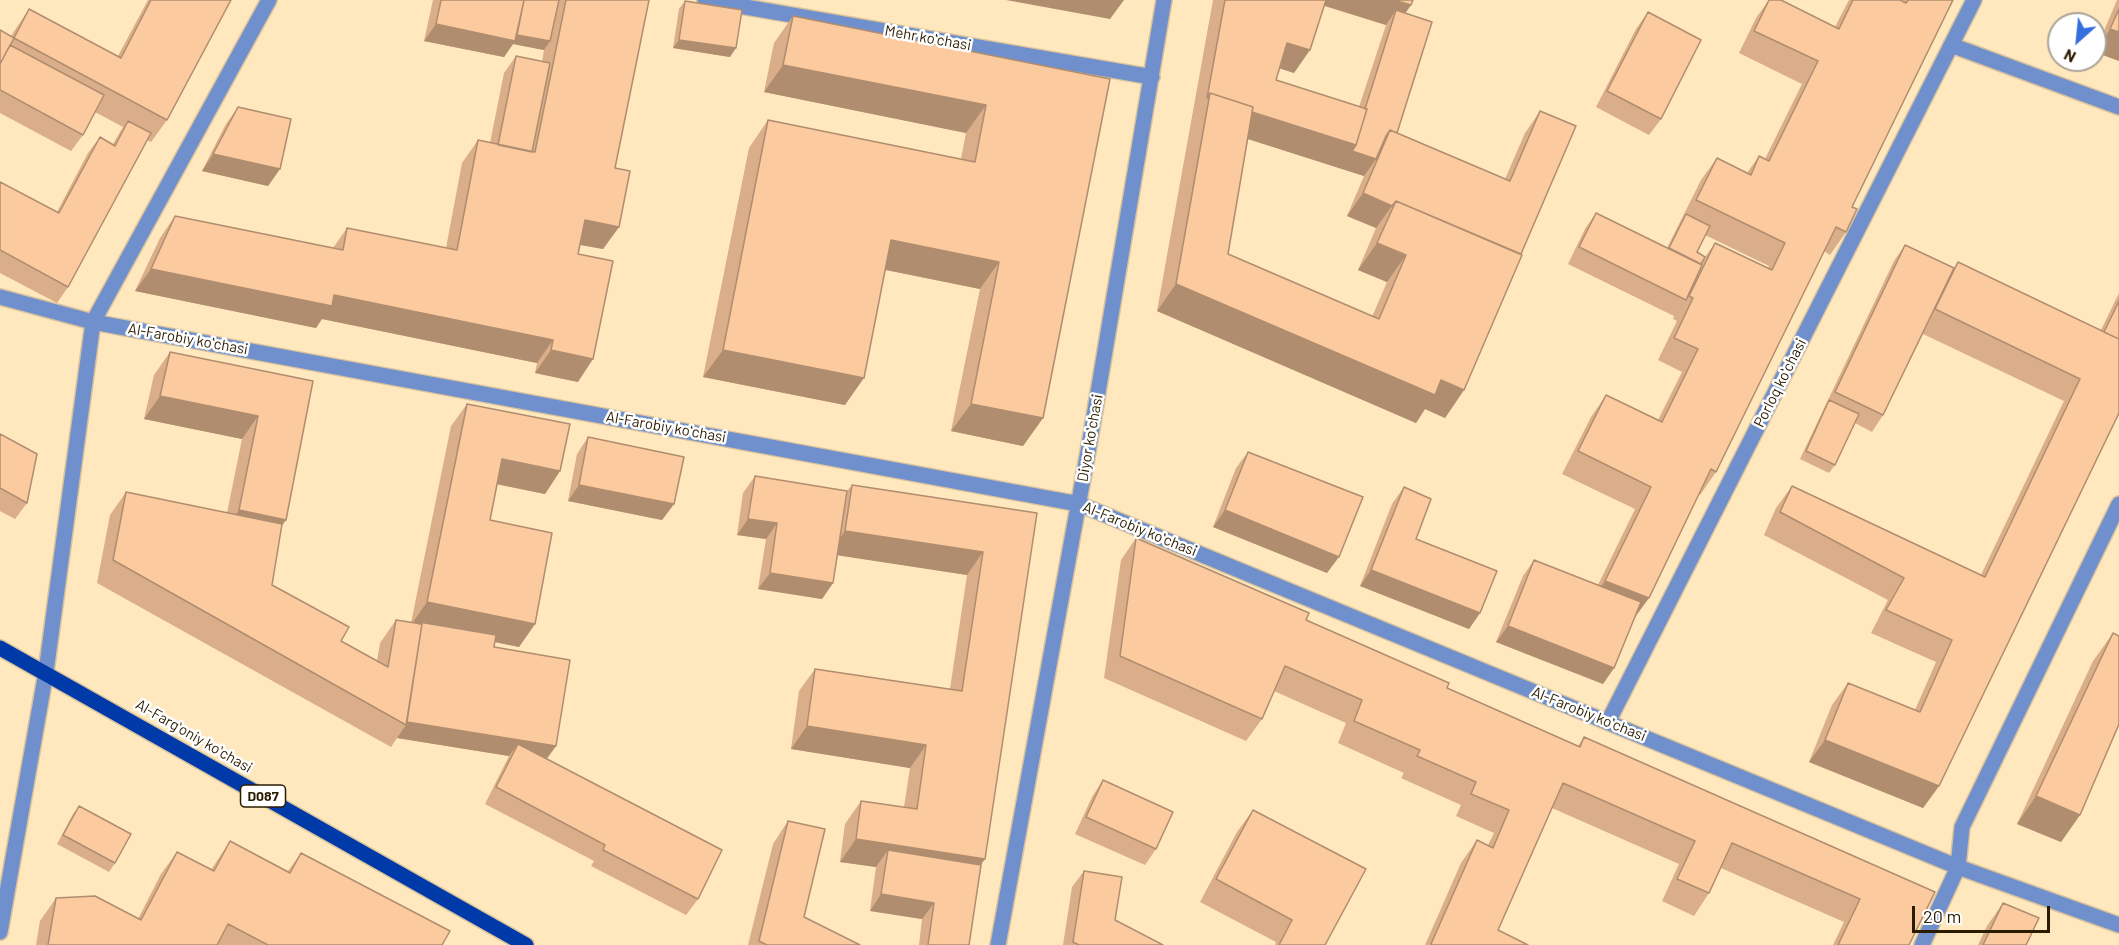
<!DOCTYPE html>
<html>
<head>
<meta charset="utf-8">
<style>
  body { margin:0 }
  #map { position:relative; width:2119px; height:945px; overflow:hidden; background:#ffe7be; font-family:Barlow,sans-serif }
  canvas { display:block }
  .north { position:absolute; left:2047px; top:12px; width:60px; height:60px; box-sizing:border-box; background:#fff; border:2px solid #aaa499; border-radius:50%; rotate:207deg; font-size:16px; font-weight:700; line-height:24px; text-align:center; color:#2b1c00 }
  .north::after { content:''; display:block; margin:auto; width:21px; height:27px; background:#356fdd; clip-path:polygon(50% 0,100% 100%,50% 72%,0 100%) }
  .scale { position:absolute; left:1912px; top:906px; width:138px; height:27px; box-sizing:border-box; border:3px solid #2b1c00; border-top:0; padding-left:8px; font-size:18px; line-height:21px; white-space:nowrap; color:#2b1c00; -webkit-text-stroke:4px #fff; paint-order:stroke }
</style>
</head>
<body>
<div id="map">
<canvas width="2119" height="945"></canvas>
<div class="north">N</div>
<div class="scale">20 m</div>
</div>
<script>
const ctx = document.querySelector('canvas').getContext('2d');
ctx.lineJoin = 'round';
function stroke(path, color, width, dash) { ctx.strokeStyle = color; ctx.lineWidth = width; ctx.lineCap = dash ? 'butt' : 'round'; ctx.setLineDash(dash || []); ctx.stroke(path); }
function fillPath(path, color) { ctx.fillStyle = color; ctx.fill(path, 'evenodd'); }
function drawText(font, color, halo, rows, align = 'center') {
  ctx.font = font + ' Barlow,sans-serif'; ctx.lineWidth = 5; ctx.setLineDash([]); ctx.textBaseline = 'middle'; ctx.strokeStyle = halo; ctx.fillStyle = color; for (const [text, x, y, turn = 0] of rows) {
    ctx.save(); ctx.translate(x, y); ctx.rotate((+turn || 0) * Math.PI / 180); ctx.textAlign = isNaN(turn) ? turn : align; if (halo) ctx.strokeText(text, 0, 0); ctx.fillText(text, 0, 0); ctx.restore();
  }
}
const minor = new Path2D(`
  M705 0 1152 77
  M1951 45 2119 107
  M0 297 93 322 1079 504 1958 867 2119 925
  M1608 722 1974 0
  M0 932 46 672 93 322 269 0
  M998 945 1089 446 1164 0
  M1922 945 1958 867 1962 827 2119 504`);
const primary = new Path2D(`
  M0 648 526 945`);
stroke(minor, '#d9c29c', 18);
stroke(primary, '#d9c29c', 18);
stroke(minor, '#6f90cc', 15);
stroke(primary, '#0039a8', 15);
fillPath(new Path2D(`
  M148 0H231L167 120 151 142 147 140 68 287 57 303 0 273V182L57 212 88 153 100 137 113 144 123 127 95 112 83 135 71 151 0 113V30L11 36 29 9 118 56Z
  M433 0H649L615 168 619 227 603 249 580 245 578 254V382L535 373 537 363 322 319 316 328 135 291 160 238 175 216 333 248 347 228 446 248 462 163 478 140 490 143 504 73 516 56 542 62 544 50 513 44 504 57 424 41Z
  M1213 0H1413L1411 5 1405 13 1397 133 1505 179 1525 133 1540 111 1521 254 1464 390 1445 418 1425 409 1416 423 1157 311ZM1324 6 1386 25 1359 107 1276 80 1280 68 1294 73ZM1248 139 1364 176 1347 216 1376 228 1358 270 1387 282 1372 317 1228 254Z
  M1769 0H1781L1835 27 1849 0H1900L1902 1 1903 0H1953L1852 207 1846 232 1830 255 1824 251 1716 472 1700 495 1699 494 1634 618 1614 668 1603 684 1496 642 1523 576 1534 560 1598 585 1635 509 1562 474 1591 417 1606 395 1658 420 1682 372 1658 360 1677 321 1673 319 1674 316 1568 264 1585 229 1596 213 1667 248 1701 180 1717 158 1747 173 1759 156 1765 159 1802 84 1739 53 1756 18ZM1705 235 1769 266 1768 268 1715 243 1705 257 1697 252Z
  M2117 0H2119V61L2095 52Z
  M685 1 730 57 673 48 679 9Z
  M1648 12 1661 119 1649 135 1596 107 1636 29Z
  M793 16 1110 79 1043 418 1023 446 951 431 980 289 885 270 845 405 703 377 749 148 768 120 961 159 966 133 764 92 774 43Z
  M238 107 280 169 268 186 202 171 226 124Z
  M1905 245 1954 268 1958 262 2101 330 2119 293V413L1939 786 1923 808 1809 762 1832 705 1848 683 1915 710 1936 662 1871 633 1888 600 1764 535 1776 508 1792 486 1981 575 2064 401 1923 334 1883 415 1872 432 1855 423 1835 465 1829 473 1800 459 1894 261Z
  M170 352 313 381 286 520 282 525 272 585 341 641 377 661 380 643 396 620 411 623 451 426 467 404 560 471 545 494 497 484 490 520 535 624 519 647 495 642 494 647 556 746 547 759 698 899 686 915 591 866 594 861 485 804 509 756 397 738 391 747 97 583 110 515 126 492 227 513 242 439 144 419 154 375Z
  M0 434 27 503 15 519 0 511Z
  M588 437 674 504 662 520 568 501 577 454Z
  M1248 452 1327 573 1213 527 1236 468Z
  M755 476 847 491 852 485 1037 513 969 945H919L922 919 870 911 876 867 840 862 845 824 861 801 904 807 910 768 791 749 799 691 815 669 950 689 967 575 838 555 833 583 822 599 758 589 766 539 737 535 743 493Z
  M1404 487 1416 539 1480 613 1469 629 1360 586 1392 504Z
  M1136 538 1447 688 1578 746 1584 737 1935 892 1909 945H1833L1844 922 1721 868 1709 893 1694 916 1662 901 1679 864 1552 808 1498 930 1528 945H1425L1461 863 1477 840 1488 845 1494 833 1456 816 1461 805 1401 778 1404 773 1338 743 1346 723 1274 691 1262 719 1246 741 1104 678 1121 560Z
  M2113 633 2080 815 2061 842 2017 824 2093 661Z
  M1103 780 1156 849 1145 865 1075 834 1092 797Z
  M79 806 115 863 109 872 57 844 73 814Z
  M1253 810 1325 945H1275L1276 942 1200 902 1237 832Z
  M788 821 804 917 860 945H748L773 844Z
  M230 841 288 871 301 853 442 945H36L40 921 56 898 138 919 161 874 177 852 211 870Z
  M1084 871 1115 920 1163 945H1063L1072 887Z
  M2003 903 2026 945H1978L1987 926Z`), '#d9ae89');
fillPath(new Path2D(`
  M1006 0H1124L1110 19Z
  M1319 0H1394L1411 5 1395 28 1396 10 1386 25 1316 3Z
  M436 24 513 34 550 41 544 50 513 44 504 57 424 41Z
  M2110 29 2119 32V61L2095 52Z
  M679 40 736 48 730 57 673 48Z
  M1287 43 1310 50 1294 73 1272 66Z
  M783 65 986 105 966 133 764 92Z
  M1209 99 1356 145 1376 159 1364 176 1204 125Z
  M213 154 280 169 268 186 202 171Z
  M1363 193 1392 206 1376 228 1347 216Z
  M585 220 619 227 603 249 570 243Z
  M891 240 999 262 980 289 872 267Z
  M1377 243 1406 255 1387 282 1358 270Z
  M151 269 334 295 553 340 537 363 322 319 316 328 135 291Z
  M1176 284 1441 380 1464 390 1445 418 1425 409 1416 423 1157 311Z
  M551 350 593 359 578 382 535 373Z
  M723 350 864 378 845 405 703 377Z
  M160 396 258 416 242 439 144 419Z
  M971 404 1043 418 1023 446 951 431Z
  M502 459 560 471 545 494 486 482Z
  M579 485 674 504 662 520 568 501Z
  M239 510 286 520 270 542 223 533Z
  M1225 510 1339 557 1327 573 1213 527Z
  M748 519 777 523 766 539 737 535Z
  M845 531 983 552 967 575 829 554Z
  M1371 570 1480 613 1469 629 1360 586Z
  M770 573 833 583 822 599 758 589Z
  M1605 581 1649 598 1633 620 1590 603Z
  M427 602 535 624 519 647 419 627V622L416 626 411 625Z
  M1508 626 1614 668 1603 684 1496 642Z
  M403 721 556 746 544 762 518 744 509 756 397 738 406 725Z
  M807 726 926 745 910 768 791 749Z
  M1825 740 1939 786 1923 808 1809 762Z
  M2036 796 2080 815 2061 842 2017 824Z
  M856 839 985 859 969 881 888 850 876 867 840 862Z
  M881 894 934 903 922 919 870 911Z`), '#b08d6f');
const building = new Path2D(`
  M151 0H231L167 120 14 38 0 64V30L14 38 29 9 121 58Z
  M441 0H524L515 41 436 24Z
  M524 0H559L550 41 517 35Z
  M566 0H649L615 168 630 171 619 227 585 220 578 254 613 261 593 359 551 350 553 340 334 295 332 306 151 269 175 216 343 250 347 228 457 250 478 140 535 152Z
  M1225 0H1326L1310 50 1287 43 1276 80 1367 109 1356 145 1252 112 1253 107 1210 93 1207 98Z
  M1394 0H1413L1411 5Z
  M1769 0H1781L1839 29 1853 0H1900L1906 3 1908 0H1953L1852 207 1857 209 1846 232 1836 227 1716 472 1711 469 1649 598 1605 581 1651 487 1578 451 1606 395 1662 422 1698 349 1674 338 1693 298 1689 296 1715 243 1772 270 1785 243 1696 200 1717 158 1751 175 1759 156 1769 161 1818 61 1754 31Z
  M685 1 742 10 736 48 679 40Z
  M2119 9V32L2110 29Z
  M1396 10 1432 22 1397 133 1390 130 1386 136 1376 159 1352 151 1356 145 1367 109H1365Z
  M1648 12 1701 40 1661 119 1607 91Z
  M793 16 1110 79 1043 418 971 404 999 262 891 240 864 378 723 350 768 120 975 162 986 105 783 65Z
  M10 45 104 95 83 135 0 90V64Z
  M516 56 550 63 532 152 498 145Z
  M1210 93 1253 107 1228 254 1379 319 1406 255 1377 243 1396 201 1522 255 1464 390 1441 380 1435 395 1176 284Z
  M238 107 291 119 280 169 213 154Z
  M1540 111 1576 126 1521 254 1396 201 1392 206 1363 193 1390 130 1510 181Z
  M128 121 151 133 68 287 0 250V182L59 213 100 137 115 146Z
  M1596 213 1702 265 1686 300 1579 247Z
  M1686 214 1710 226 1697 252 1705 257 1701 264 1669 248Z
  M1905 245 1954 268 1883 415 1835 392Z
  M1958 262 2119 339V413L1939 786 1825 740 1848 683 1920 712 1952 640 1886 610 1904 578 1780 512 1792 486 1985 577 2080 379 1935 309Z
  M2119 301V339L2104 332Z
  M170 352 313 381 286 520 239 510 258 416 160 396Z
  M1829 400 1859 414 1835 465 1806 451Z
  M467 404 570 424 560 471 502 459 490 520 552 533 535 624 427 602Z
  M0 434 37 454 27 503 0 488Z
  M588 437 684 457 674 504 579 485Z
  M1248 452 1363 497 1339 557 1225 510Z
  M755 476 847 491 833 583 770 573 777 523 748 519Z
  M852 485 1037 513 985 859 856 839 861 801 917 809 926 745 807 726 815 669 962 691 983 552 845 531Z
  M1404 487 1431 499 1416 539 1497 571 1480 613 1371 570Z
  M126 492 282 524 272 585 349 627 341 641 388 667 396 620 422 624 406 725 113 560Z
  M1136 538 1309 613 1306 620 1449 683 1447 688 1580 747 1584 737 1935 892 1909 945H1838L1860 899 1732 843 1709 893 1677 879 1695 841 1563 783 1498 930 1528 945H1433L1431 944 1477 840 1493 848 1509 810 1471 794 1476 782 1417 756 1420 750 1354 721 1362 700 1285 666 1262 719 1120 656Z
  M1534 560 1641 602 1614 668 1508 626Z
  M419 622 496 635 494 647 570 660 556 746 407 722 422 624H419Z
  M2113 633 2119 636V724L2080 815 2036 796Z
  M518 744 722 850 698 899 603 850 605 845 496 787Z
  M1103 780 1173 812 1156 849 1086 817Z
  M79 806 131 834 115 863 63 835Z
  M1253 810 1366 869 1325 945H1279L1292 920 1216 879Z
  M788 821 825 829 804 917 860 945H767L759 941Z
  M230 841 290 873 301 853 450 931 442 945H268L228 924 217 945H48L56 898 95 896 141 920 177 852 214 871Z
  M888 850 981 865 969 945H928L934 903 881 894Z
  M1084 871 1122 877 1115 920 1163 945H1079L1073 942Z
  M2003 903 2039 918 2026 945H1983Z`);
fillPath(building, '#fcca9f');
stroke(building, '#b08d6f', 1.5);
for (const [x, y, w] of [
  [263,796,45]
]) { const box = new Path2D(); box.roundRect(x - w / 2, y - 11, w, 22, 4.5); ctx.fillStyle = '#fff'; ctx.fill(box); stroke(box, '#2b1c00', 1.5); }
drawText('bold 14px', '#2b1c00', null, [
  ["D087",263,796]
]);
drawText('15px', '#2b1c00', '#fff', [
  ["Mehr koʻchasi",928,38,10],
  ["Al-Farobiy koʻchasi",188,339,10],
  ["Porloq koʻchasi",1780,383,-63],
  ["Al-Farobiy koʻchasi",666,427,10],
  ["Diyor koʻchasi",1090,438,-80],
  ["Al-Farobiy koʻchasi",1140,529,22],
  ["Al-Farobiy koʻchasi",1589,714,22],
  ["Al-Fargʻoniy koʻchasi",194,736,30]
]);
</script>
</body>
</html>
